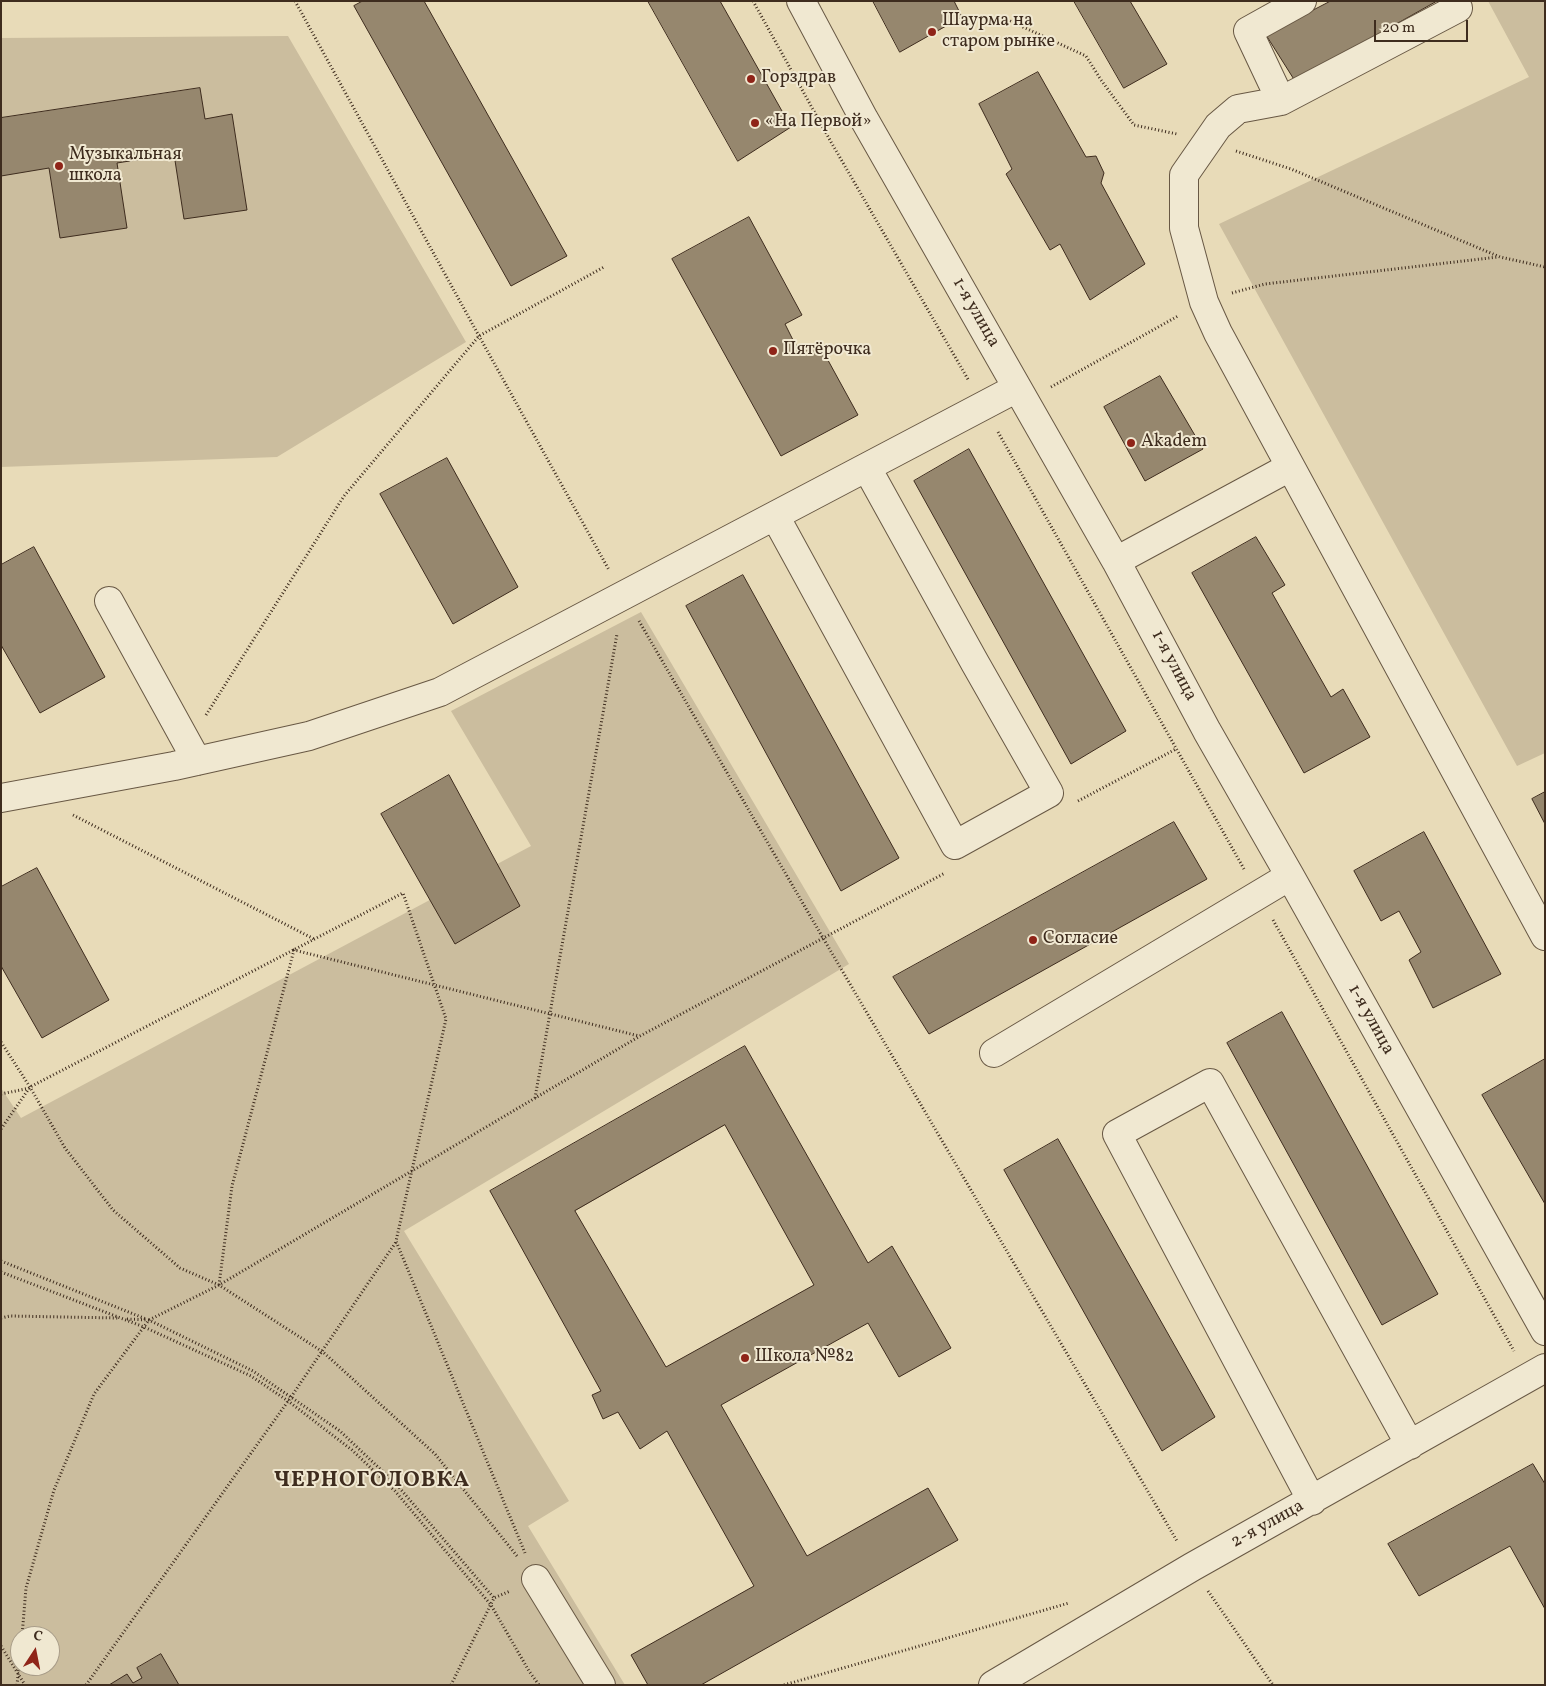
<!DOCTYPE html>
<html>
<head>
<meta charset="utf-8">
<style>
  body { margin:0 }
  #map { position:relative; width:1546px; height:1686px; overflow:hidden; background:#e8dbb8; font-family:Vollkorn,serif }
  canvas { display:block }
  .frame { position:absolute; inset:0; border:2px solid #3e2c1e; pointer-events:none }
  .north { position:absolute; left:10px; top:1626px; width:50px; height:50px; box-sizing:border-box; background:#f0e8d1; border:1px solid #a99d89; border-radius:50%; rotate:11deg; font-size:14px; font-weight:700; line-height:20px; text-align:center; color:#3e2c1e }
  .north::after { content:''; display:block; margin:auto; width:18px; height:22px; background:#8f2418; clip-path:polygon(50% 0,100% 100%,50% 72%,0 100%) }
  .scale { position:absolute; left:1374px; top:20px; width:94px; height:22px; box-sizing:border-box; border:2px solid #3e2c1e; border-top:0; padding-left:6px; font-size:15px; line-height:18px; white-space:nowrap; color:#3e2c1e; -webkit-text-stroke:4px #f0e8d1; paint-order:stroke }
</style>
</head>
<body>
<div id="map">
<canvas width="1546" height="1686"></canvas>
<div class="frame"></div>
<div class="north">С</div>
<div class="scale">20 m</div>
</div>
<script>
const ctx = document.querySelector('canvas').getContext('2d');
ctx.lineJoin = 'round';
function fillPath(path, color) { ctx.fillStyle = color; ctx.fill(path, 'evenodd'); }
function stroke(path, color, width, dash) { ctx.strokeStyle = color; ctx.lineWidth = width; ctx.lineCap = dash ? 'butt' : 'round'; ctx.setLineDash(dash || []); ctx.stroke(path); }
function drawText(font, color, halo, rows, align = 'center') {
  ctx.font = font + ' Vollkorn,serif'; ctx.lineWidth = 4; ctx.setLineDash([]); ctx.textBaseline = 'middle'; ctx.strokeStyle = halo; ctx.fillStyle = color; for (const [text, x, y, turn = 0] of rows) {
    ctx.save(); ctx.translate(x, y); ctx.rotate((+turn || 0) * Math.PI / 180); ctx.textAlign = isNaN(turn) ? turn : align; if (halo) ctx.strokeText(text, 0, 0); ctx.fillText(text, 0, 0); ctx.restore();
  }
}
fillPath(new Path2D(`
  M1488 1H1545V753L1517 766 1219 224 1529 77Z
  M288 36 466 342 277 457 1 467V38Z
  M641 612 849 964 404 1231 569 1501 528 1526 625 1685H1V1088L21 1118 531 846 451 711ZM20 1636H50V1666H20Z`), '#cbbd9e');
const building = new Path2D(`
  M363 1H424L567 256 511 286 354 6Z
  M648 1H720L791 127 738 161Z
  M873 1H954L962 17 900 52Z
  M1074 1H1130L1167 64 1124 88Z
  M1331 1H1437L1295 81 1266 35Z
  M1038 72 1086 157 1096 156 1104 173 1101 183 1145 264 1090 300 1060 244 1050 250 1006 174 1012 169 979 104Z
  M200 88 205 119 232 114 247 210 184 219 174 154 117 163 127 228 60 238 49 168 1 176V118Z
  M749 217 802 315 785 324 792 338 800 352 818 342 858 415 781 456 672 259Z
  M1160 376 1203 449 1145 481 1104 407Z
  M969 449 1126 731 1071 764 914 481Z
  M447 458 518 587 453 624 380 494Z
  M1256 537 1285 585 1272 593 1331 697 1343 689 1370 737 1304 773 1192 573Z
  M34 547 105 677 40 713 1 645V565Z
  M743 575 899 858 841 891 686 606Z
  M449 775 520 906 455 944 381 814Z
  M1545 792V824L1532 799Z
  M1174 822 1207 879 929 1034 893 977Z
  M1424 832 1501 974 1433 1008 1409 960 1421 952 1399 911 1381 921 1354 871Z
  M37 868 109 1000 42 1038 1 966V887Z
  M1282 1012 1438 1294 1382 1325 1227 1043Z
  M745 1046 868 1263 892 1246 951 1348 899 1377 868 1323 721 1405 807 1556 928 1488 958 1540 701 1685H648L631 1655 754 1586 667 1431 640 1449 618 1412 603 1419 592 1395 601 1391 490 1191ZM725 1125 814 1285 666 1367 575 1211Z
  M1545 1059V1204L1482 1095Z
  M1058 1139 1215 1417 1162 1451 1004 1170Z
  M1533 1464 1545 1484V1609L1510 1546 1419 1596 1388 1544Z
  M161 1654 179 1685H109L127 1674 133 1683 142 1678 137 1668Z`);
fillPath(building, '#96876e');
stroke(building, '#3e2c1e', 1);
const minor = new Path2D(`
  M801 1 864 119 1116 561 1207 731 1290 876 1545 1331
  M1454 1 1458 8 1281 101 1238 109 1218 126 1184 175V228L1204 302 1218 333 1545 936
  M1281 101 1248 31 1302 1
  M775 516 955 845 1049 793 975 663 867 468
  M1116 561 1290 467
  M109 601 197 761
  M1 798 174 766 309 736 440 692 1017 388
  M994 1053 1290 876
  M1312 1501 1117 1134 1210 1083 1410 1445
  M536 1579 601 1685
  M993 1685 1192 1567 1545 1368`);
stroke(minor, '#685844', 30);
stroke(new Path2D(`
  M295 1 479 336 609 570
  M753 1 831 142 969 381
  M1010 21 1086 56 1101 80 1134 125 1177 134
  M1236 151 1291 169 1500 257 1545 267
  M1232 293 1265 284 1498 257
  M1051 387 1178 316
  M998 432 1244 869
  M639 621 823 938 1177 1541
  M206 715 344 496 479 336 604 267
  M1078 801 1176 749
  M73 815 314 939
  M1273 920 1514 1351
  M1 1042 30 1087 65 1148 113 1210 180 1268 219 1285 323 1352 435 1454 517 1556
  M1 1094 30 1088
  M535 1098 617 634
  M1 1129 30 1087 403 893 446 1019 396 1241 525 1553
  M1 1261 146 1319
  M1 1272 144 1327 251 1376 288 1401 352 1450 395 1491 491 1605 529 1671 539 1685
  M219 1285 232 1186 294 950 639 1036
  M1 1318 10 1316 118 1318
  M127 1319 149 1320 253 1371 340 1431 397 1485 494 1598
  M1208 1591 1273 1685
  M22 1636 26 1588 54 1490 94 1394 149 1320 219 1285 640 1036 945 873
  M1 1646 25 1685
  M17 1685 20 1656
  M86 1685 291 1397 396 1242
  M451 1685 494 1598 510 1591
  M784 1685 1069 1603`), '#3e2c1e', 3, [1, 2.5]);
stroke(minor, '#f0e8d1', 28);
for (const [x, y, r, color] of [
  [932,32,5,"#8f2418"],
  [751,79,5,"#8f2418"],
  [755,123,5,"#8f2418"],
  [59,166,5,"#8f2418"],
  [773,351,5,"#8f2418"],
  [1131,443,5,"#8f2418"],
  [1033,940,5,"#8f2418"],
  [745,1358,5,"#8f2418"]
]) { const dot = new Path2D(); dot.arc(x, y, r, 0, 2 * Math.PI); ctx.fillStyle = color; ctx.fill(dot); stroke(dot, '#f0e8d1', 2); }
drawText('18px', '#3e2c1e', '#f0e8d1', [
  ["Шаурма на",942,22],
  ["старом рынке",942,43],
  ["Горздрав",761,79],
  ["«На Первой»",765,123],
  ["Музыкальная",69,156],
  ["школа",69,177],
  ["Пятёрочка",783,351],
  ["Akadem",1141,443],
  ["Согласие",1043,940],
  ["Школа №82",755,1358]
], 'left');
drawText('18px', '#3e2c1e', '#f0e8d1', [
  ["1-я улица",975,313,60],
  ["1-я улица",1173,666,62],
  ["1-я улица",1370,1020,61],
  ["2-я улица",1268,1525,-29]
]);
ctx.letterSpacing = '1px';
drawText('bold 22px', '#3e2c1e', '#f0e8d1', [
  ["ЧЕРНОГОЛОВКА",372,1482]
]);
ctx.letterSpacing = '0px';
</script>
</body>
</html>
